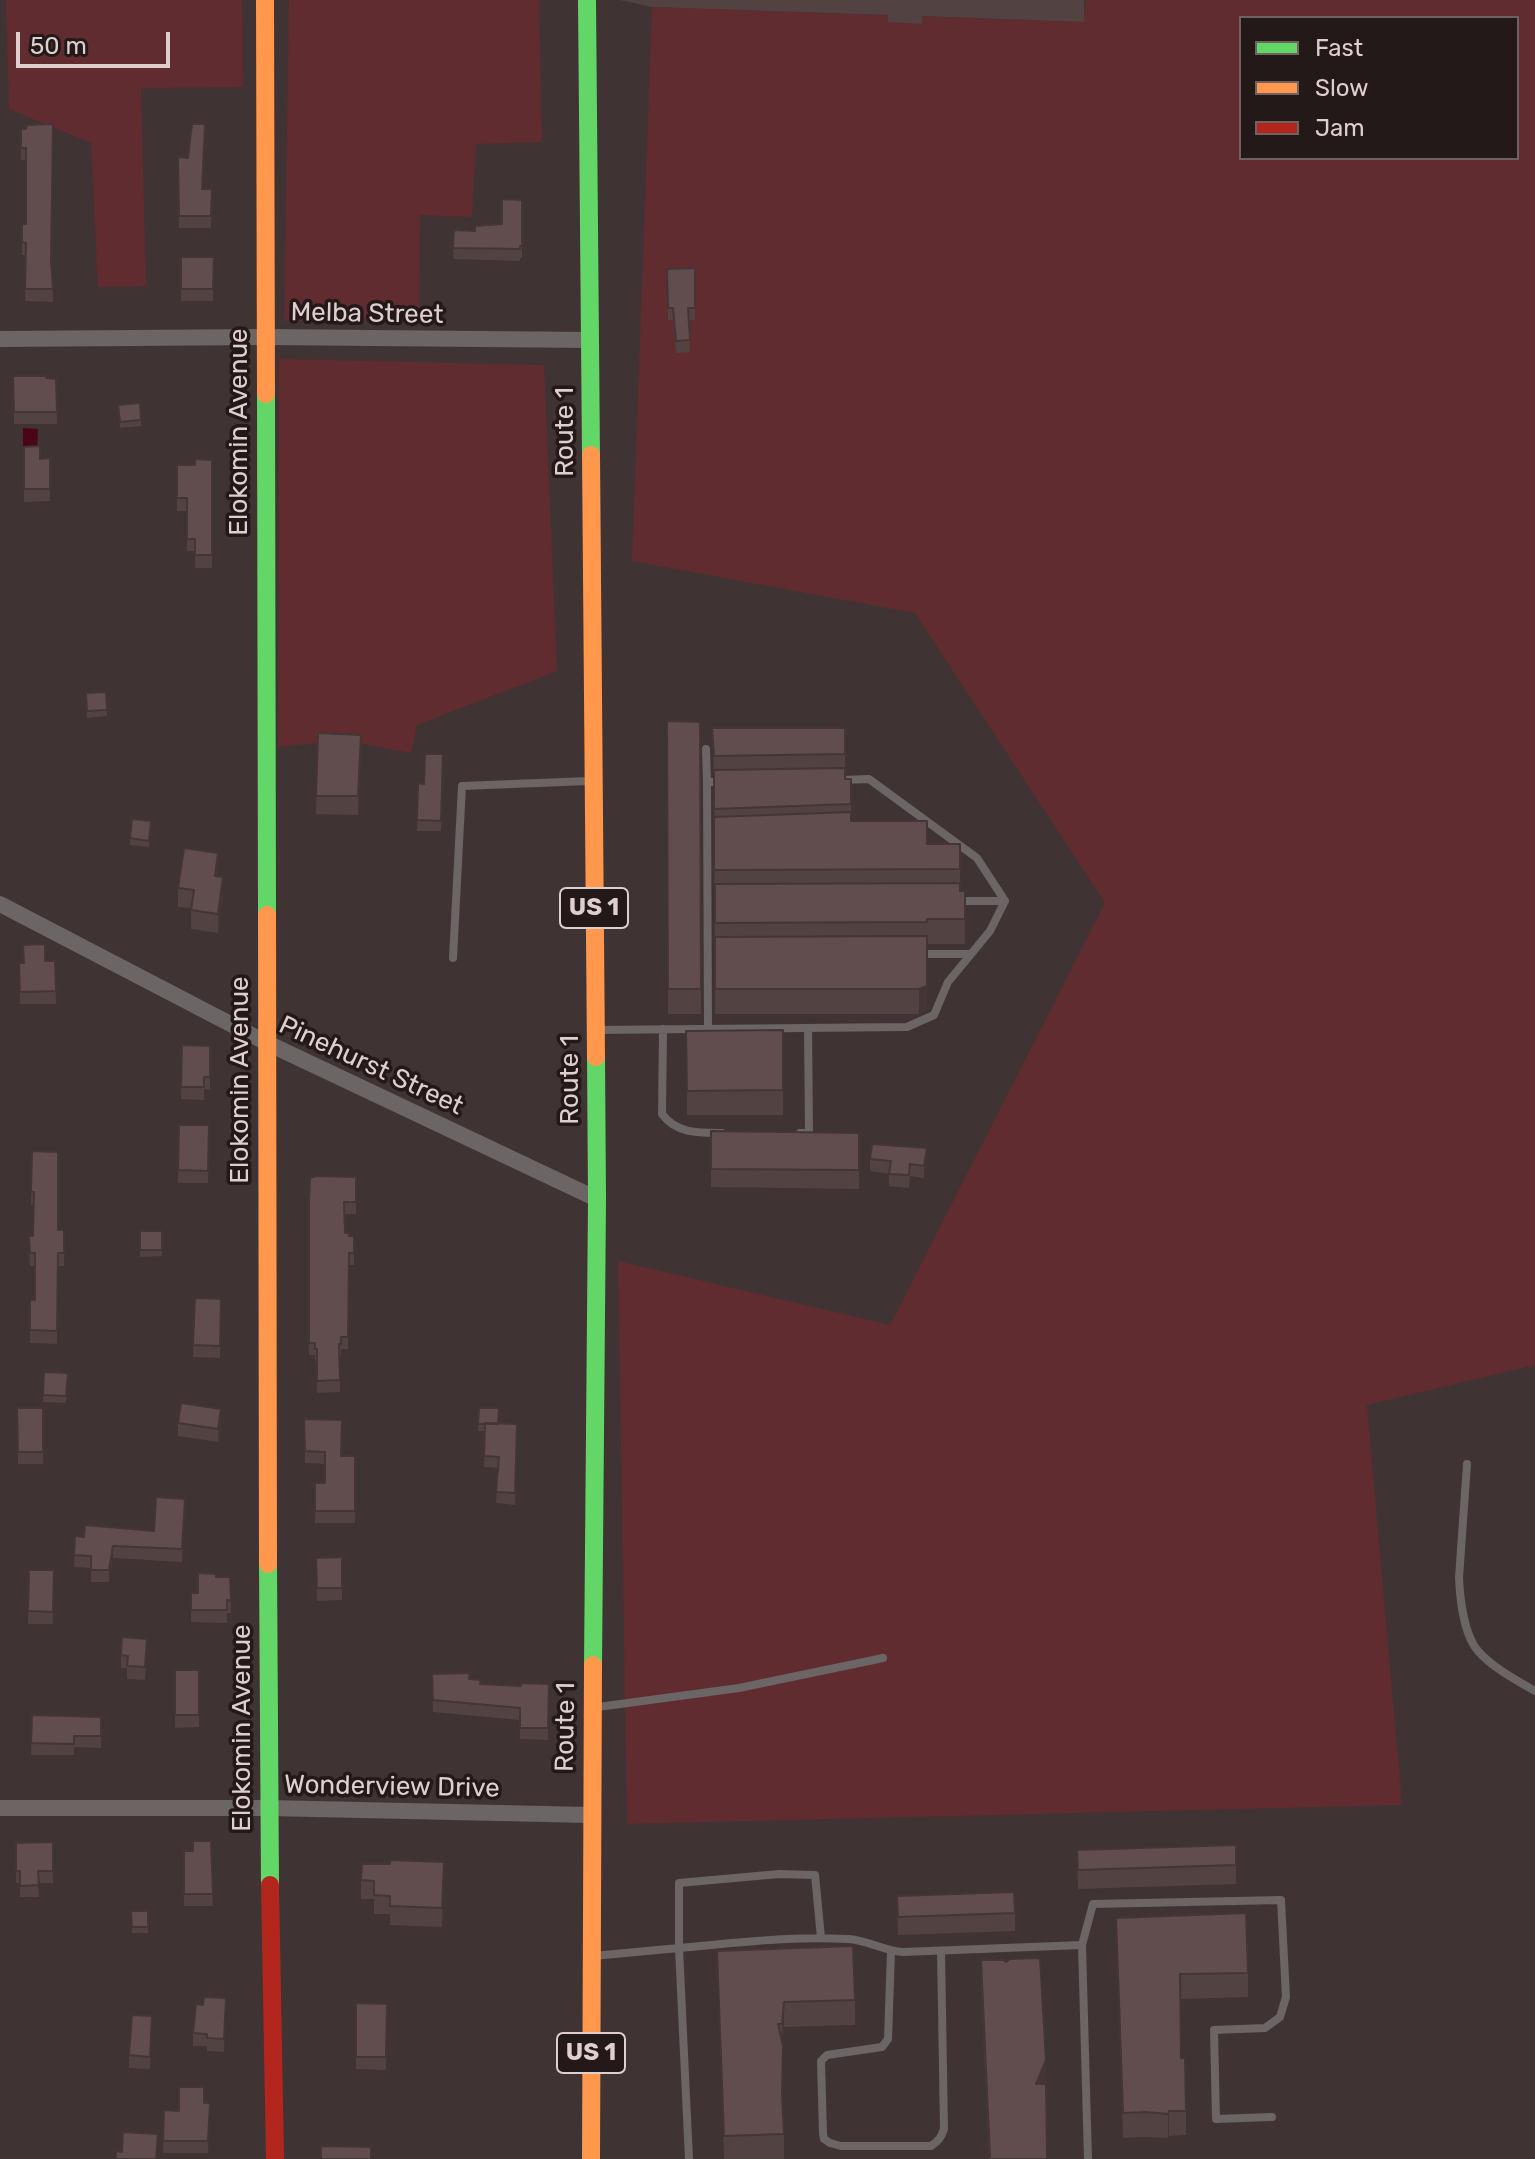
<!DOCTYPE html>
<html>
<head>
<meta charset="utf-8">
<style>
  body { margin:0 }
  #map { position:relative; width:1535px; height:2159px; overflow:hidden; background:#403333; font-family:Rubik,sans-serif }
  canvas { display:block }
  .legend { position:absolute; left:1239px; top:16px; width:280px; height:144px; box-sizing:border-box; background:#241919; border:2px solid #6f6161; margin:0; padding:10px 14px; list-style:none; font-size:24px; color:#dfcece }
  .legend li { display:flex; align-items:center; gap:16px; height:40px }
  .legend b { width:40px; border:2px solid #6f6161 }
  .scale { position:absolute; left:16px; top:32px; width:154px; height:36px; box-sizing:border-box; border:4px solid #dfcece; border-top:0; padding-left:10px; font-size:24px; line-height:28px; white-space:nowrap; color:#dfcece; -webkit-text-stroke:6px #241919; paint-order:stroke }
</style>
</head>
<body>
<div id="map">
<canvas width="1535" height="2159"></canvas>
<ul class="legend">
<li><b style="height:10px;background:#63d668"></b>Fast</li>
<li><b style="height:10px;background:#ff974d"></b>Slow</li>
<li><b style="height:10px;background:#b3261e"></b>Jam</li>
</ul>
<div class="scale">50 m</div>
</div>
<script>
const ctx = document.querySelector('canvas').getContext('2d');
ctx.lineJoin = 'round';
function fillPath(path, color) { ctx.fillStyle = color; ctx.fill(path, 'evenodd'); }
function stroke(path, color, width, dash) { ctx.strokeStyle = color; ctx.lineWidth = width; ctx.lineCap = dash ? 'butt' : 'round'; ctx.setLineDash(dash || []); ctx.stroke(path); }
function drawText(font, color, halo, rows, align = 'center') {
  ctx.font = font + ' Rubik,sans-serif'; ctx.lineWidth = 7; ctx.setLineDash([]); ctx.textBaseline = 'middle'; ctx.strokeStyle = halo; ctx.fillStyle = color; for (const [text, x, y, turn = 0] of rows) {
    ctx.save(); ctx.translate(x, y); ctx.rotate((+turn || 0) * Math.PI / 180); ctx.textAlign = isNaN(turn) ? turn : align; if (halo) ctx.strokeText(text, 0, 0); ctx.fillText(text, 0, 0); ctx.restore();
  }
}
fillPath(new Path2D(`
  M4 0H242L243 87 141 88 146 286 98 287 91 143 9 109 6 1Z
  M289 0H539L542 142 476 144 472 217 420 215 419 317 284 321Z
  M1086 0H1535V1365L1367 1405 1402 1805 627 1824 618 1261 890 1325 1105 903 915 613 632 561 652 7 1083 22ZM1241 18H1517V158H1241Z
  M279 359 544 365 557 671 417 725 411 753 343 740 278 747Z`), '#602c30');
fillPath(new Path2D(`
  M23 428 38 429 37 452H23Z`), '#4a0614');
stroke(new Path2D(`
  M706 749 707 782
  M954 901H1005
  M919 954H970
  M453 958 462 786 589 781
  M663 1029 662 1114C677 1134 699 1133 722 1133
  M708 1029 707 782H723
  M598 1030 907 1027 934 1015 948 982 990 931 1005 901 977 858 869 779 841 780
  M800 1133H809L808 1028
  M1467 1464 1459 1578C1460 1599 1464 1635 1478 1651 1493 1668 1516 1680 1535 1691
  M598 1707 739 1688 883 1658
  M1082 1945 1093 1904 1281 1900 1286 1997 1280 2017 1265 2028 1214 2030 1216 2119 1272 2117
  M891 1951 888 2039 882 2047 827 2055 821 2061 823 2134 824 2139 830 2143 841 2146H931C939 2141 941 2137 944 2129L941 1951
  M593 1956 679 1948V1883L779 1874 815 1875 821 1938
  M689 2159 679 1948C735 1943 791 1936 848 1939 867 1940 884 1951 903 1952L1082 1945 1088 2159`), '#6b6565', 8);
stroke(new Path2D(`
  M0 339 265 337 590 340
  M0 904 265 1042 597 1199
  M0 1808H268L591 1815`), '#6b6565', 16);
stroke(new Path2D(`
  M587 0 591 455
  M266 394 267 915
  M268 1564 270 1885
  M593 1665 597 1199 596 1057`), '#63d668', 18);
stroke(new Path2D(`
  M265 0 266 394
  M591 455 596 1057
  M267 915 268 1564
  M591 2159 593 1665`), '#ff974d', 18);
stroke(new Path2D(`
  M270 1885 275 2159`), '#b3261e', 18);
fillPath(new Path2D(`
  M620 0H1086L1084 22 922 16V24L888 22V15L652 7Z
  M21 129 52 264 53 302 25 301 26 255H22V224H26V160H21Z
  M178 157 203 189H212L211 228H179Z
  M522 200V258H520V261L453 259 454 230 475 231 502 224Z
  M181 257H214L213 301H181Z
  M695 268V320H689L690 352 676 353 673 320H668L667 269Z
  M13 376 56 379 57 424H14Z
  M118 405 141 420V426L120 428Z
  M24 447 40 459 50 458V501L24 502Z
  M212 460V568H195V551H187V511H177V465H195Z
  M106 692 107 716 87 718 86 693Z
  M667 721 700 722 701 1014H668Z
  M712 728H845V779H851V821L927 844H960V891H965V944H927V1010L919 1014H715L714 775Z
  M318 733 361 754 358 815 316 814Z
  M443 754 441 831H417L418 783 424 784Z
  M151 828 149 847 130 845V838Z
  M218 872 217 876 223 896 218 933 191 929V908L178 907V888Z
  M45 961H55L56 1004H20L19 963Z
  M783 1030V1115H687L686 1031Z
  M182 1045 210 1046V1090L204 1089V1100L181 1099Z
  M179 1125H209L208 1183H178Z
  M711 1131 859 1133V1189L711 1187Z
  M32 1151 58 1230 64 1242V1266H58L57 1344 30 1343V1300H35V1266H30L29 1249V1236H33L34 1205H31Z
  M870 1159 927 1161 924 1178 910 1176 909 1188 889 1186V1174L870 1171Z
  M356 1177V1214H344L345 1233 349 1236H354V1265H349L348 1349H341V1356H340V1392L317 1393V1361H315V1355H309V1202Z
  M140 1231H162V1256L140 1257Z
  M195 1298 221 1299 220 1358 193 1357Z
  M44 1372 68 1379 66 1403 43 1402Z
  M17 1408H43V1464H18Z
  M479 1408 498 1424H517L515 1505 496 1503 498 1468 484 1467 485 1431H478Z
  M304 1419 342 1456H355V1523H315V1483H325V1464L305 1463Z
  M221 1422 218 1442 178 1436V1423Z
  M185 1499 182 1562 113 1558 109 1582H91V1568L74 1567 75 1536 84 1537 154 1531Z
  M342 1557V1600L317 1601 316 1558Z
  M29 1570H54L53 1624H28Z
  M216 1577H230L231 1613H227V1623L191 1622V1593H198Z
  M147 1651 145 1680 127 1679V1668H121V1655Z
  M175 1670H199V1727L175 1728Z
  M432 1674 470 1679 480 1684 521 1686 549 1684 548 1740 520 1739V1720L433 1712Z
  M32 1715 101 1717V1748L74 1747V1755H31Z
  M211 1841 213 1906H184V1851H193Z
  M53 1842V1883H38L39 1897H20V1883H16V1843Z
  M1236 1845V1884L1078 1889 1077 1850Z
  M444 1862 442 1927 390 1925V1914H374V1899H361V1880L390 1864Z
  M897 1896 1015 1913V1931L898 1935Z
  M131 1911H148V1933H132Z
  M1116 1918 1248 1973V1997L1180 1999 1181 2058 1186 2111V2135L1169 2136 1168 2138 1146 2137 1123 2138Z
  M717 1951 855 2000V2025L784 2027 782 2044V2102L784 2134V2159H724Z
  M981 1960 1046 2084 989 2157 981 1985Z
  M226 1998 224 2052 207 2051V2046H193V2033L203 2005Z
  M356 2003 387 2004 386 2070 356 2069Z
  M152 2029 150 2069 129 2068V2055Z
  M204 2103H210L208 2153H163V2141L179 2111Z`), '#534242');
fillPath(new Path2D(`
  M1084 0H1086L1084 22Z
  M361 735V754L358 815V796Z
  M218 853V872L215 895V876Z
  M223 877V896L218 933V914Z
  M927 986V1010L919 1014V989Z
  M927 1148V1161L924 1178V1166Z
  M221 1409V1422L218 1442V1429Z
  M113 1546V1558L109 1582V1570Z
  M784 2002V2027L782 2048V2024Z
  M1046 2060V2084H1036Z
  M1169 2111V2136L1168 2138V2114Z`), '#443636');
const building = new Path2D(`
  M53 124 51 261 53 289H25L26 243 22 242V224H26V148H21V129H26L27 125Z
  M192 124H205L202 189H212L211 216H179L178 157 188 158Z
  M502 199 522 200V246H520V249L453 248 454 230 475 231V226L502 224Z
  M181 257H214L213 289H181Z
  M695 268V308H688L690 340 676 341 673 308H668L667 269Z
  M13 376H46V378L56 379 57 412H14Z
  M140 403 141 420 120 422 118 405Z
  M40 446V459L50 458V489H24V447Z
  M195 459 212 460V555H195V539H187V498H177V465H195Z
  M106 692 107 710 87 711 86 693Z
  M667 721 700 722 701 989H668Z
  M712 728H845V754L714 756Z
  M318 733 361 735 358 796H316Z
  M425 754H443L441 821 417 820 418 783 424 784Z
  M845 768V779H851V804L714 809V770Z
  M851 812V821H927V844H960V869L714 870V817Z
  M132 819 151 821 149 841 130 838Z
  M184 848 218 853 215 876 223 877 218 914 191 910 194 890 178 888Z
  M960 883V891H965V919H927V922L715 923V884Z
  M927 936V986L919 989H715V937Z
  M45 944V961H55L56 991 20 992 19 963H24L23 945Z
  M783 1030V1090L687 1091 686 1031Z
  M182 1045 210 1046V1077H204V1087H181Z
  M179 1125H209L208 1171 178 1170Z
  M711 1131 859 1133V1170L711 1169Z
  M872 1144 927 1148 924 1166 910 1164 909 1175 889 1174 891 1161 870 1159Z
  M32 1151 58 1152V1230H64V1253H58L57 1331 30 1330V1300H35V1253H30L29 1236H33L34 1192H31Z
  M316 1176 356 1177V1202H344L345 1233H349V1236H354V1253H349L348 1337H341V1344H339L340 1380 317 1381V1349H315V1343H309V1202L310 1178Z
  M140 1231H162V1250H140Z
  M195 1298 221 1299 220 1346 193 1345Z
  M44 1372 68 1373 66 1396 43 1395Z
  M181 1403 221 1409 218 1429 178 1423Z
  M17 1408H43V1452H18Z
  M479 1408H499L498 1424H478Z
  M304 1419 342 1420 341 1456H355V1511H315V1483H325V1452L305 1451Z
  M485 1423 517 1424 515 1493 496 1492 499 1457 484 1456Z
  M156 1497 185 1499 182 1549 113 1546 109 1570H91V1556L74 1555 75 1536 84 1537 85 1525 154 1531Z
  M342 1557V1588H317L316 1558Z
  M29 1570H54L53 1612 28 1611Z
  M198 1573 216 1574V1577H230L231 1601 227 1600V1610H191V1593H198Z
  M122 1637 147 1639 145 1667 127 1666 128 1656 121 1655Z
  M175 1670H199V1715H175Z
  M470 1673 469 1679 481 1680 480 1684 521 1686V1683L549 1684 548 1728H520V1708L433 1700 432 1674Z
  M32 1715 101 1717V1736H74V1744L31 1743Z
  M193 1841H211L213 1894H184V1851H193Z
  M53 1842V1871H38L39 1885 20 1886V1871H16V1843Z
  M1236 1845V1865L1078 1870 1077 1850Z
  M390 1860 444 1862 442 1908 390 1906V1896L374 1895V1881L361 1880 362 1864H390Z
  M1014 1892 1015 1913 898 1917 897 1896Z
  M131 1911H148V1927H132Z
  M1246 1913 1248 1973 1180 1974 1181 2058H1185L1186 2111H1169L1168 2114 1146 2112 1123 2113 1116 1918Z
  M853 1946 855 2000 784 2002 782 2024H778L783 2046 782 2095 784 2134 724 2136 717 1951Z
  M1040 1958 1046 2060 1036 2084H1046L1047 2159H987V2157H990L981 1960H1004L1006 1962 1010 1959Z
  M204 1997 226 1998 224 2039 207 2038V2034L193 2033 196 2004 203 2005Z
  M356 2003 387 2004 386 2057H356Z
  M132 2015 152 2016 150 2057 129 2055Z
  M179 2087H204V2103H210L208 2141H163L164 2110 179 2111Z
  M123 2132 158 2134 156 2159H110H116V2151L122 2152Z
  M321 2146 371 2147V2159H321Z`);
fillPath(building, '#614d4d');
stroke(building, '#443636', 2);
for (const [x, y, w] of [
  [594,908,68],
  [591,2053,68]
]) { const box = new Path2D(); box.roundRect(x - w / 2, y - 20, w, 40, 6); ctx.fillStyle = '#241919'; ctx.fill(box); stroke(box, '#dfcece', 2); }
drawText('bold 24px', '#dfcece', null, [
  ["US 1",594,908],
  ["US 1",591,2053]
]);
drawText('26px', '#dfcece', '#241919', [
  ["Melba Street",367,314,1],
  ["Elokomin Avenue",239,432,-90],
  ["Route 1",565,432,-90],
  ["Pinehurst Street",371,1066,25],
  ["Elokomin Avenue",240,1080,-90],
  ["Route 1",570,1080,-90],
  ["Route 1",566,1727,-89],
  ["Elokomin Avenue",242,1728,-90],
  ["Wonderview Drive",392,1787,1]
]);
</script>
</body>
</html>
